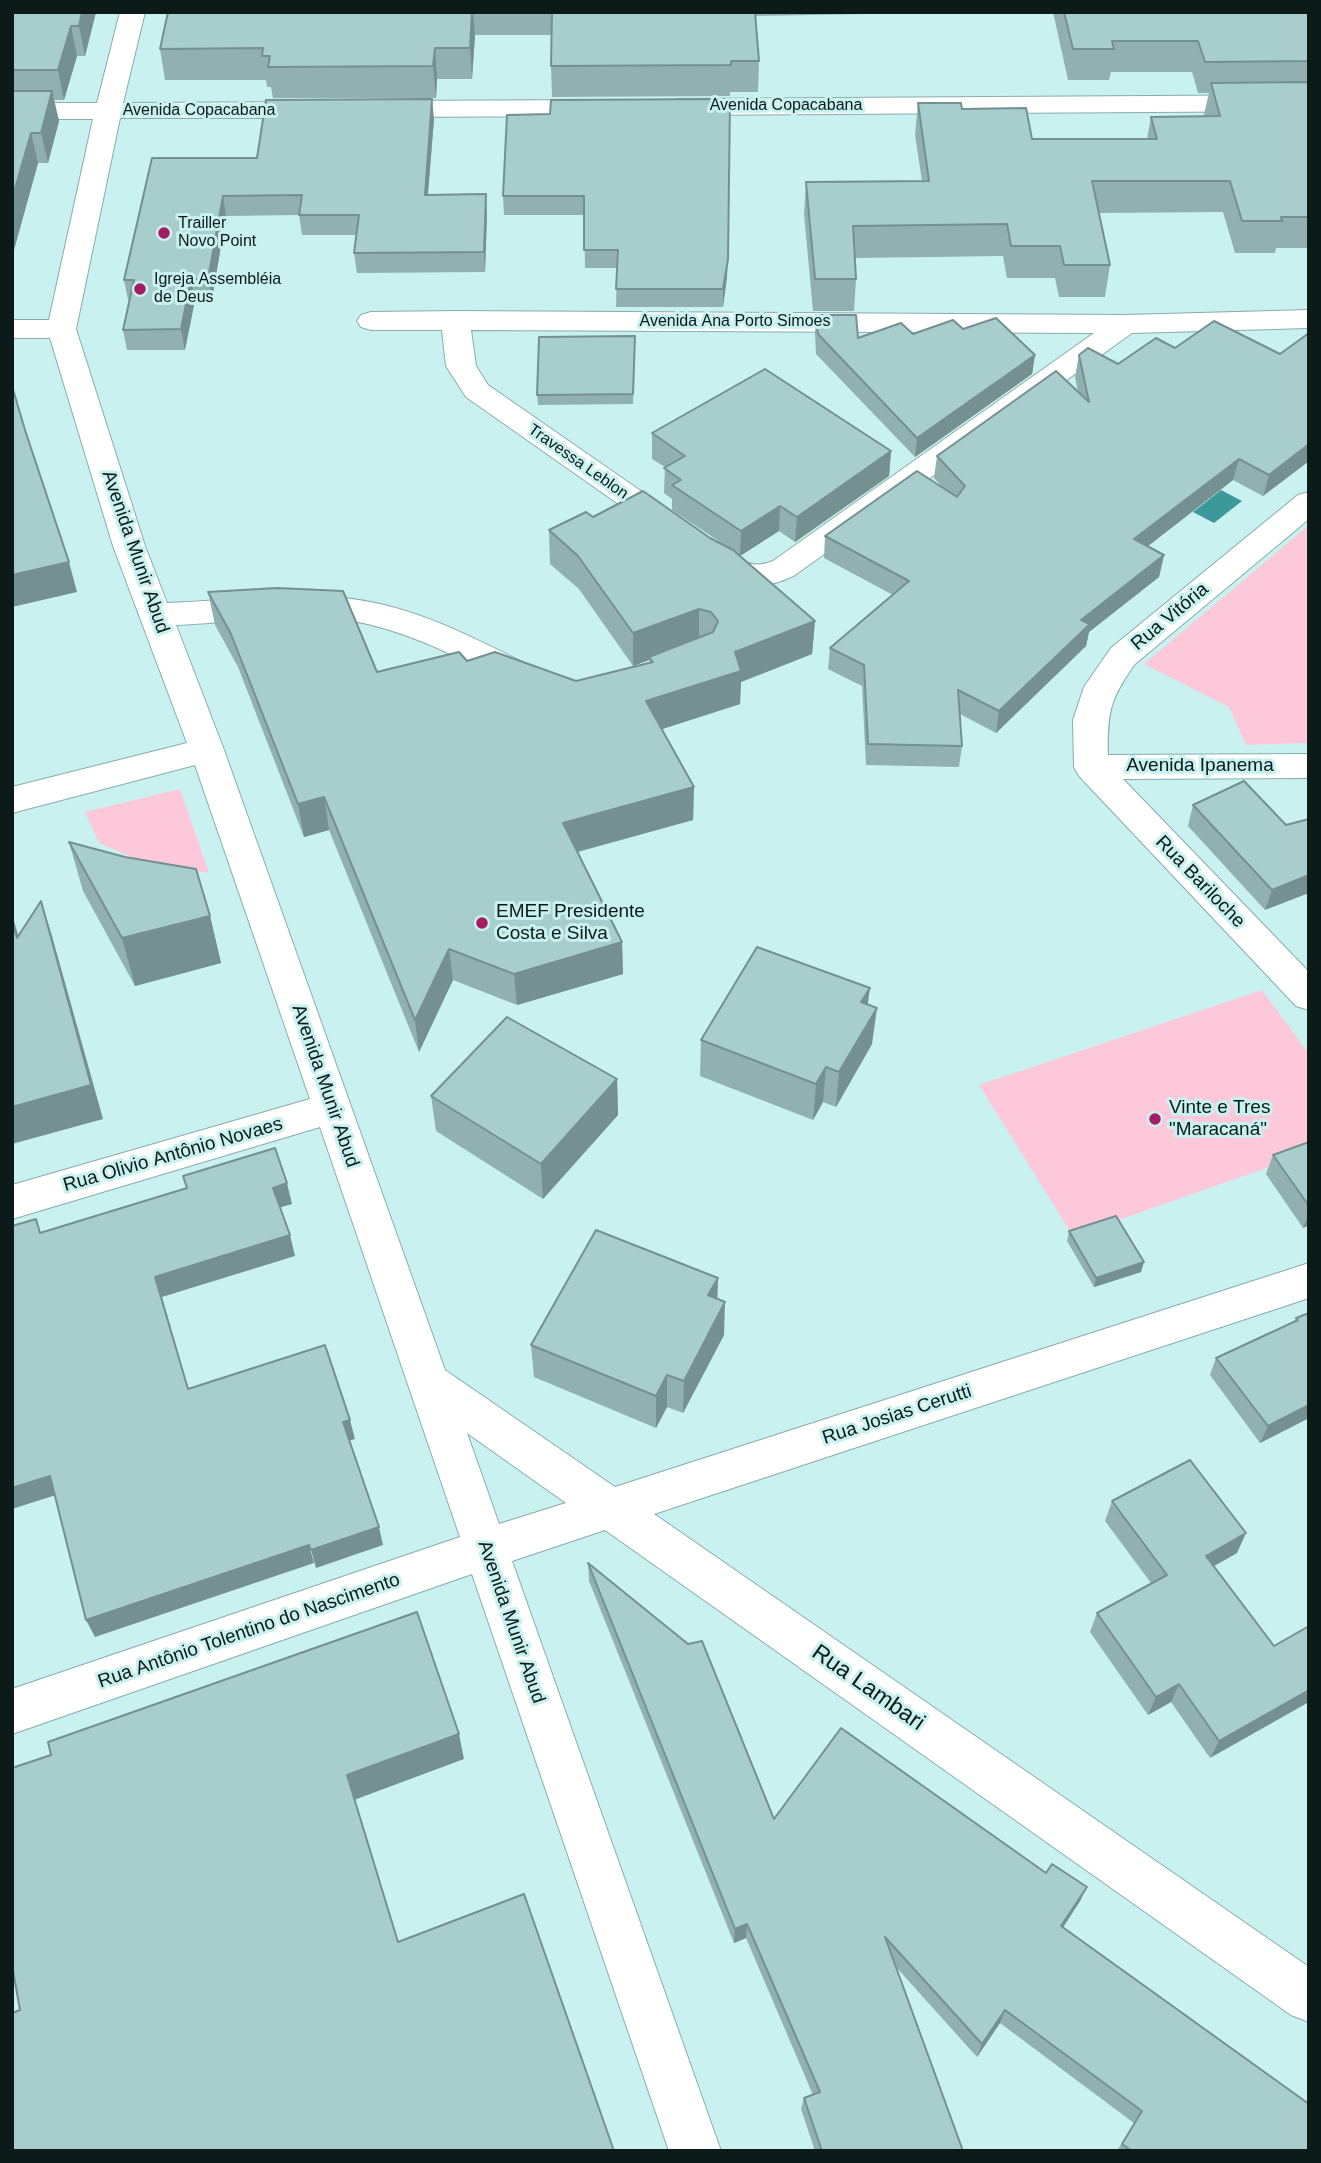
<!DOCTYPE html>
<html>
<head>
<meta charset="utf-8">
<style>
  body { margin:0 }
  #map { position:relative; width:1321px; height:2163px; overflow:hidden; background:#c9f1f0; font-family:Helvetica,sans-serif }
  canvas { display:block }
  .frame { position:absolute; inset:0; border:14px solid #0c1b1a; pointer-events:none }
</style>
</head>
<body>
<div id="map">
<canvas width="1321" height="2163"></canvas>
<div class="frame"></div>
</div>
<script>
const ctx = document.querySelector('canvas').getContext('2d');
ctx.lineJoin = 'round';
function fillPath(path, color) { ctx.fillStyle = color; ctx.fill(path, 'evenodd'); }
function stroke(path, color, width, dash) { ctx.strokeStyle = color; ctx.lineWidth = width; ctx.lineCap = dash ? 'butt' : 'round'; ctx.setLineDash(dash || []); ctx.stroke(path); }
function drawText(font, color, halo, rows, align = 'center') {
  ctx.font = font + ' Helvetica,sans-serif'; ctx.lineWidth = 6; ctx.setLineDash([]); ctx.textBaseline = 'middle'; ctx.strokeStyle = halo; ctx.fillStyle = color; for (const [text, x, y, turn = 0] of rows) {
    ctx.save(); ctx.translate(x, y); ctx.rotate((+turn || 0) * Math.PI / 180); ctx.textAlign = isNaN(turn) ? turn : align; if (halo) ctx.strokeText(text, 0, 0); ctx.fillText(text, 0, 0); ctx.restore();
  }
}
fillPath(new Path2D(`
  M1309 525V743L1246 745 1229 707 1144 664Z
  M180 789 209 873 150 865 99 843 85 812Z
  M1262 990 1309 1054V1153L1073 1236 979 1085Z`), '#fec8db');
fillPath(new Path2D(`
  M1221 490 1242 501 1214 523 1193 512Z`), '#3b9a99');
const minor = new Path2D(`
  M120 12H145L123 103 316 102 325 104 329 110 325 116 316 118H120L76 329 145 546 167 603C225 601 287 592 344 598 415 605 478 640 540 671L545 679 540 687 528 691 516 687C461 659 409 630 347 620 298 613 226 623 176 625L224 750 445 1370 615 1487 1309 1263V1298L654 1514 1309 1967V2022L1291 2015 605 1530 512 1561 721 2151H669L472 1574 12 1734V1689L460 1537 320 1127 12 1219V1185L310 1099 195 765 12 813V787L187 743 113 546 50 338H12V320H49L93 119H12V103H97ZM467 1433 566 1503 499 1524Z
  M1309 95V111L677 115 668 113 664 107 668 101 677 99Z
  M603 100 612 102 616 108 612 114 603 116 380 117 371 115 367 109 371 103 380 101Z
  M1309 310V328L1132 333 795 575C764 591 740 588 711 569L466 397 446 366 442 330H371L361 327 357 321 361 315 371 312 455 311 1126 315ZM471 330 1094 333 773 561C756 568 748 564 733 555L488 385 476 366Z
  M1309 492V519L1135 664C1110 699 1107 712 1108 755L1309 754V778L1123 779 1309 972V1010L1296 1006 1079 776 1074 767 1073 720 1084 687 1111 648 1298 495Z`);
stroke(minor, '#87adac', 2);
fillPath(minor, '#fff');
fillPath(new Path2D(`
  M12 12H96L85 56H77L64 100H54L59 121 48 163H38L12 257Z
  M168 12H925V13L755 16 759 61 758 92H730V96L552 97 551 66 552 35H475L472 79H437L436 98H273L271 87H267L266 80H165L160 49Z
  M1053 12H1309V248H1276L1275 253H1235L1223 212 1099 213 1110 265 1105 297H1059L1055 278H1007L1003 256 855 258 856 279 854 311H813L804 214 806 182 922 181 915 135 918 103 962 109 1032 139H1147L1151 117H1205L1204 114 1209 93H1198L1192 72H1111L1109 80H1068Z
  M507 115 727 277 723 307H616L617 268H585L584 215H504L503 196Z
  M434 119 428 195 487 214 485 272 357 273 354 253 357 235H302L299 215 226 216 212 299 195 300 185 350H127L123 330 129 300H128L124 280 257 158Z
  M816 315 858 338 913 334 1035 355 1032 374 915 457 816 354 815 334Z
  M1309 333V461L1263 496 1233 480 1148 546 1164 555 1159 577 1089 632 1086 646 996 733 960 714 962 746 959 767 866 765 862 686 828 669 830 648 893 595 824 558 825 536 944 489 934 478 937 456 1078 392 1075 377 1079 355 1118 364 1175 348 1280 354Z
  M635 336 633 404 538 405 537 395Z
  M652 433 891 451 889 476 795 542 779 531 740 556 815 621 812 654 741 682 740 704 662 729 694 787 693 820 578 852 622 942 623 974 517 1005 453 980 419 1052 329 830 304 837 238 667 215 625 208 592 377 672 467 661 576 681 649 662V660L633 666 579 589 550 564 549 530 593 517 710 538 723 544 672 510V499L664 493 665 467 652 459Z
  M1193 805 1286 825 1309 819 1265 910 1188 826Z
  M69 842 210 916 221 963 135 986 83 891Z
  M868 1004 872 1044 836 1107 823 1102 813 1120 700 1076 701 1040Z
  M617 1079 618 1115 543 1199 436 1131 431 1096Z
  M1309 1142V1225L1303 1228 1266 1174 1273 1155Z
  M1069 1231 1141 1272 1094 1287 1067 1241Z
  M718 1278 717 1299 724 1335 683 1413 667 1407 656 1428 534 1377 531 1345Z
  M1309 1313V1418L1260 1443 1210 1375 1216 1358 1295 1321 1296 1318Z
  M1112 1501 1237 1553 1214 1566 1274 1646 1210 1758 1171 1702 1148 1715 1090 1632 1097 1613 1151 1583 1105 1521Z
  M588 1563 774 1819 1046 1873 1087 1887 1080 1901 1063 1927 1306 2102 1309 2097V2151H1117L1134 2123 1000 2023 977 2057 896 1967 963 2151H815L801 2109 804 2098 813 2095 746 1938 734 1943 589 1581Z`), '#90b1b0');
fillPath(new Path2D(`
  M82 12H96L85 56 79 26Z
  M472 12H473L475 35 472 79 470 48Z
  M71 26 77 56 64 100 58 70Z
  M435 48 437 79 436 98 433 66Z
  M52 91 59 121 48 163 41 133Z
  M432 99 434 119 426 215 425 195Z
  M31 133 38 163 12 257V199Z
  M486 194 487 214 485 272 484 252Z
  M223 196 226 216 212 299 208 279Z
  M728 259 727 277 723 307V289Z
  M191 279 195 300 185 350 181 329Z
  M1035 355 1032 374 915 457 917 438Z
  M1309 444V461L1263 496 1269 475Z
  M891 451 889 476 795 542 797 517Z
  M1239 459 1233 480 1130 560 1134 539Z
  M780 506 779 531 740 556 741 531Z
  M1164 555 1159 577 1089 632 1086 646 996 733 999 711 1081 620Z
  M69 562 77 592 12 607V575Z
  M699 609V642L649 657V660L633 666V633Z
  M815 621 812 654 741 682 740 704 647 734 646 701 735 652Z
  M694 787 693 820 565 855 563 823Z
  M324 797 329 830 304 837 298 804Z
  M1309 875V893L1265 910 1272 890Z
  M41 901 52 936 103 1119 12 1144V1107Z
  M12 914 29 973 17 938 12 921Z
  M210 916 221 963 135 986 122 938Z
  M622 942 623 974 517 1005 514 974Z
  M449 949 453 980 419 1052 415 1020Z
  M870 988 865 1024 861 1002Z
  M877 1008 872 1044 836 1107 839 1072Z
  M826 1067 823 1102 813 1120 816 1084Z
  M617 1079 618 1115 543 1199 541 1164Z
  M287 1183 292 1204 278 1208 273 1188Z
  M1309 1213V1225L1303 1228Z
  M290 1235 295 1256 162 1297 194 1409 155 1277Z
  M1144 1262 1141 1272 1094 1287 1096 1278Z
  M718 1278 717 1311 708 1295Z
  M725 1302 724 1335 683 1413 684 1381Z
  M667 1375V1407L656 1428V1396Z
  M1309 1405V1418L1260 1443 1268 1426Z
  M350 1420 355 1439 348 1441 343 1422Z
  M50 1476 59 1494 12 1509V1488Z
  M379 1527 383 1545 316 1568 311 1550Z
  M1246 1533 1237 1553 1198 1575 1206 1556Z
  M309 1545 314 1563 95 1637 86 1620Z
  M1179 1684 1171 1702 1148 1715 1156 1697Z
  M1309 1690V1702L1210 1758 1219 1741Z
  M459 1734 464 1759 354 1800 347 1775Z
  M1087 1887 1080 1901 1055 1940 1061 1926Z
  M747 1924 746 1938 734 1943 735 1929Z
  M1005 2010 1000 2023 977 2057 982 2044Z`), '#759090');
const building = new Path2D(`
  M12 12H82L79 26H71L58 70H12Z
  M168 12H472L470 48H435L433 66 268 67 270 56H262L263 48 160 49Z
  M552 12H755L759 61H731V65L551 66Z
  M1064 12H1309V61L1205 62 1198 41H1112L1114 49H1073Z
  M1309 82V217H1281L1282 221H1242L1230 181H1092L1110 265H1064L1060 246H1011L1007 224 853 226 856 279H815L806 182 929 181 918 103H961L962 109 1026 108 1032 139H1157L1151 117 1220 116 1211 83Z
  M12 91H52L41 133H31L12 199Z
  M432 99 425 195 486 194 484 252 354 253 359 215H299L302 195 223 196 208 279H191L181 329 123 330 134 280H124L152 158H257L266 100Z
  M730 99 728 259 723 289H616L618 250H584V196H503L507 115 550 114 551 100Z
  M816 315H856L858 338 901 323 913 334 953 320 963 329 996 318 1035 355 917 438 818 334Z
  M1214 321 1280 354 1309 333V444L1269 475 1239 459 1134 539 1164 555 1081 620 1090 624 999 711 958 690 962 746 868 744 864 665 830 648 909 581 825 536 917 471 957 497 965 486 937 456 1056 371 1089 402 1079 355 1088 348 1118 364 1156 338 1175 348Z
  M635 336 633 394 537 395 539 337Z
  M765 369 891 451 797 517 780 506 741 531 672 485 681 480 664 468 685 456 652 433Z
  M12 386 25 430 69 562 12 575Z
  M643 491 710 538 733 550 815 621 735 652 741 671 646 701 694 787 563 823 622 942 514 974 449 949 415 1020 324 797 298 804 231 634 208 592 277 588 343 591 377 672 459 652 467 661 495 652 576 681 653 662 649 657 713 632 718 621 711 612 699 609 633 633 578 556 549 530 586 512 593 517Z
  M1244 781 1286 825 1309 819V875L1272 890 1193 805Z
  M69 842 125 857 196 869 210 916 122 938Z
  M41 901 91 1085 12 1107V921L17 938Z
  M757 947 870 988 861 1002 877 1008 839 1072 826 1067 816 1084 701 1040Z
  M507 1017 617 1079 541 1164 431 1096Z
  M1309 1142V1206L1273 1155Z
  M275 1148 287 1183 273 1188 290 1235 155 1277 188 1389 325 1345 350 1420 343 1422 379 1527 311 1550 309 1545 86 1620 50 1476 12 1488V1346H13L12 1342V1226L36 1219 40 1233 187 1188 183 1176Z
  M1116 1216 1144 1262 1096 1278 1069 1231Z
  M596 1230 718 1278 708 1295 725 1302 684 1381 667 1375 656 1396 531 1345Z
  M1309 1313V1405L1268 1426 1216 1358 1298 1320 1296 1318Z
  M1190 1460 1246 1533 1206 1556 1274 1646 1309 1626V1690L1219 1741 1179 1684 1156 1697 1097 1613 1167 1575 1112 1501Z
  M588 1563 688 1644 702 1641 774 1819 841 1728 1046 1873 1052 1864 1087 1887 1061 1926 1309 2104V2151H1132L1122 2144 1142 2111 1005 2010 982 2044 885 1937 963 2151H822L804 2098 820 2092 747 1924 735 1929Z
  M417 1612 459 1734 347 1775 398 1942 524 1894 614 2151H12V2013L20 2010 12 1965V1768L51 1755 48 1742Z`);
fillPath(building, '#a7cecd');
stroke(building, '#759090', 2);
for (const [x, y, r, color] of [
  [164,233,7,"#a51c64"],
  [140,289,7,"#a51c64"],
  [482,923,7,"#a51c64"],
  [1155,1119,7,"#a51c64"]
]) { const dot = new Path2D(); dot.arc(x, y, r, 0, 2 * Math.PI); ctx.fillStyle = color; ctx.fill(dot); stroke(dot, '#c9f1f0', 2.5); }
drawText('16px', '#0c1b1a', '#c9f1f0', [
  ["Avenida Copacabana",786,106],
  ["Avenida Copacabana",199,111],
  ["Avenida Ana Porto Simoes",735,322],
  ["Travessa Leblon",578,462,35]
]);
drawText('16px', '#0c1b1a', '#c9f1f0', [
  ["Trailler",178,224],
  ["Novo Point",178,242],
  ["Igreja Assembléia",154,280],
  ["de Deus",154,298]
], 'left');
drawText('19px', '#0c1b1a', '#c9f1f0', [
  ["Avenida Munir Abud",135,552,71],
  ["Rua Vitória",1170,617,-40],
  ["Avenida Ipanema",1200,766],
  ["Rua Bariloche",1200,882,46],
  ["Avenida Munir Abud",325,1086,71],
  ["Rua Olivio Antônio Novaes",173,1155,-16],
  ["Rua Josias Cerutti",897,1415,-18],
  ["Avenida Munir Abud",511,1622,71],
  ["Rua Antônio Tolentino do Nascimento",249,1631,-19]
]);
drawText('19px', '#0c1b1a', '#c9f1f0', [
  ["EMEF Presidente",496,912],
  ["Costa e Silva",496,934],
  ["Vinte e Tres",1169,1108],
  ["\"Maracaná\"",1169,1130]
], 'left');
drawText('23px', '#0c1b1a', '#c9f1f0', [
  ["Rua Lambari",868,1688,35]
]);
</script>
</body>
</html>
